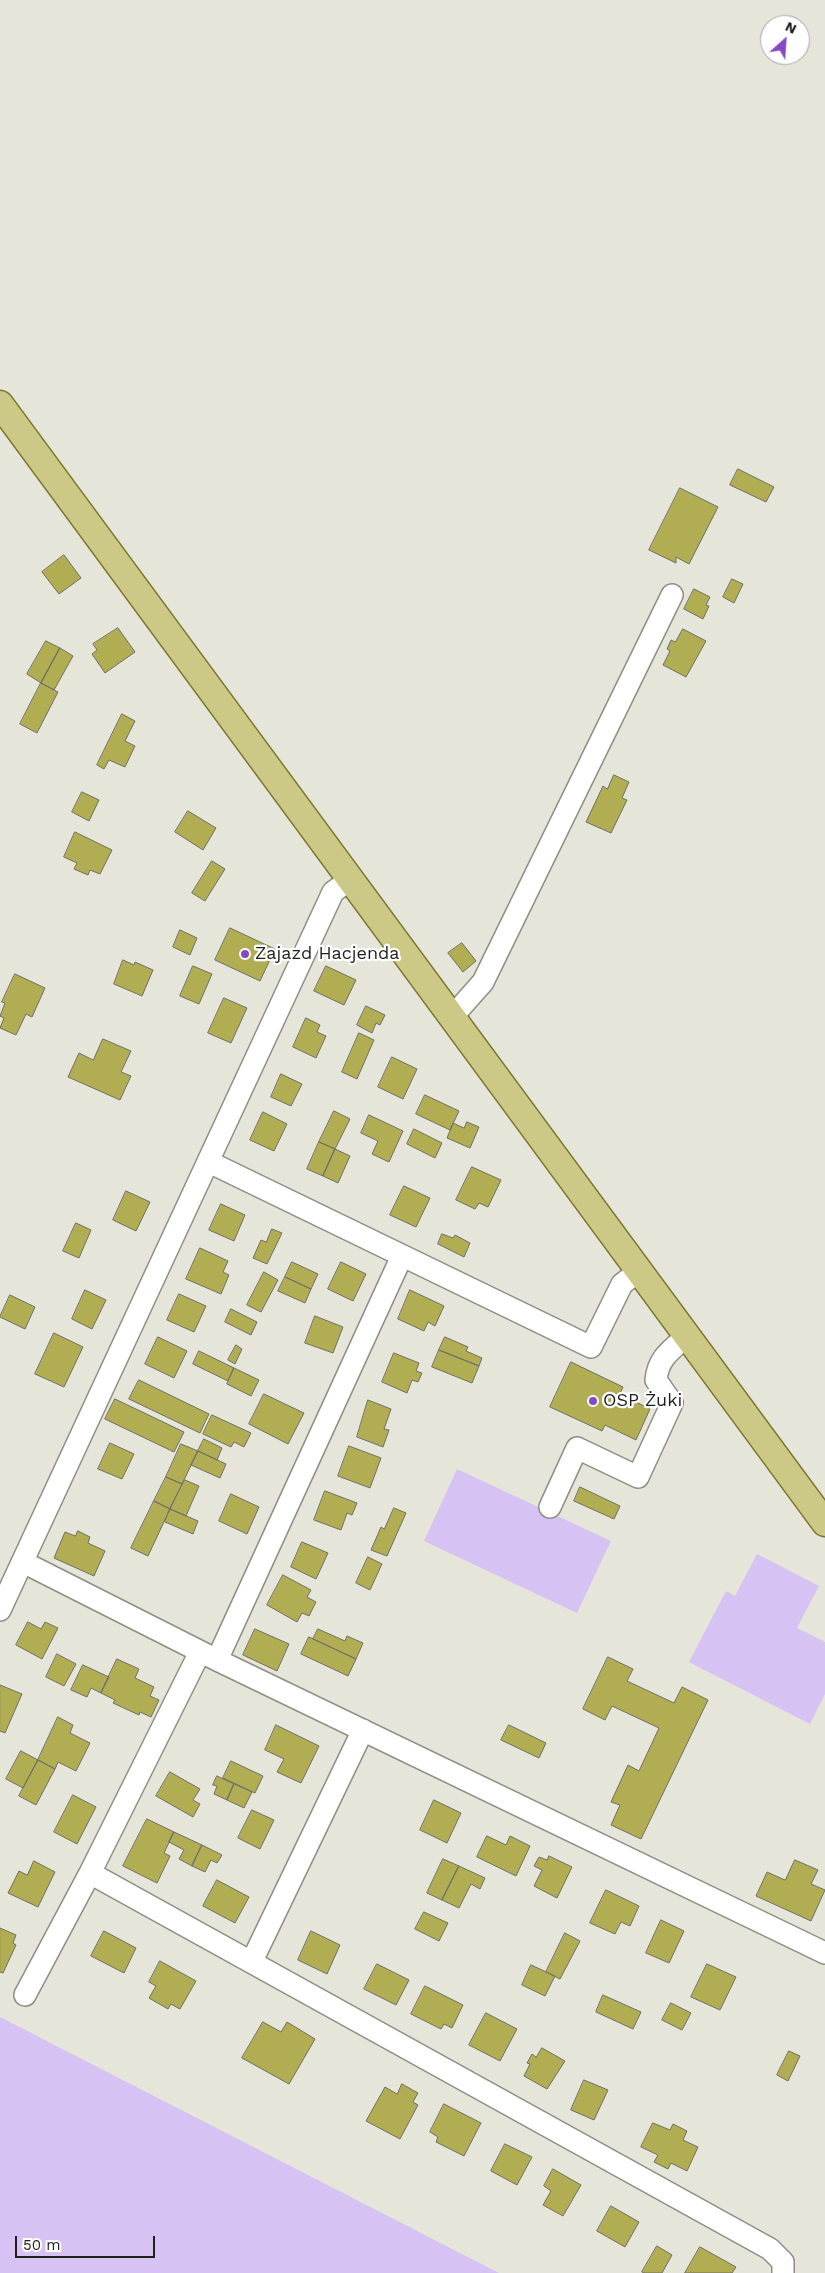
<!DOCTYPE html>
<html>
<head>
<meta charset="utf-8">
<style>
  body { margin:0 }
  #map { position:relative; width:825px; height:2273px; overflow:hidden; background:#e5e5da; font-family:"Work Sans",sans-serif }
  canvas { display:block }
  .north { position:absolute; left:760px; top:15px; width:50px; height:50px; box-sizing:border-box; background:#fff; border:1px solid #a5a5a4; border-radius:50%; rotate:26deg; font-size:14px; font-weight:700; line-height:20px; text-align:center; color:#1f1f1b }
  .north::after { content:''; display:block; margin:auto; width:18px; height:22px; background:#854ac0; clip-path:polygon(50% 0,100% 100%,50% 72%,0 100%) }
  .scale { position:absolute; left:15px; top:2236px; width:140px; height:22px; box-sizing:border-box; border:2px solid #1f1f1b; border-top:0; padding-left:6px; font-size:15px; line-height:18px; white-space:nowrap; color:#1f1f1b; -webkit-text-stroke:4px #fff; paint-order:stroke }
</style>
</head>
<body>
<div id="map">
<canvas width="825" height="2273"></canvas>
<div class="north">N</div>
<div class="scale">50 m</div>
</div>
<script>
const ctx = document.querySelector('canvas').getContext('2d');
ctx.lineJoin = 'round';
function fillPath(path, color) { ctx.fillStyle = color; ctx.fill(path, 'evenodd'); }
function stroke(path, color, width, dash) { ctx.strokeStyle = color; ctx.lineWidth = width; ctx.lineCap = dash ? 'butt' : 'round'; ctx.setLineDash(dash || []); ctx.stroke(path); }
function drawText(font, color, halo, rows, align = 'center') {
  ctx.font = font + ' "Work Sans",sans-serif'; ctx.lineWidth = 4.5; ctx.setLineDash([]); ctx.textBaseline = 'middle'; ctx.strokeStyle = halo; ctx.fillStyle = color; for (const [text, x, y, turn = 0] of rows) {
    ctx.save(); ctx.translate(x, y); ctx.rotate((+turn || 0) * Math.PI / 180); ctx.textAlign = isNaN(turn) ? turn : align; if (halo) ctx.strokeText(text, 0, 0); ctx.fillText(text, 0, 0); ctx.restore();
  }
}
fillPath(new Path2D(`
  M457 1469 611 1541 577 1613 424 1541Z
  M757 1554 819 1586 797 1628 825 1642V1694L810 1724 689 1662 726 1591 735 1596Z
  M0 2017 499 2273H0Z`), '#d7c2f4');
const building = new Path2D(`
  M738 469 774 487 766 502 730 485Z
  M680 488 718 507 689 564 676 557V563L649 550Z
  M64 555 81 578 59 594 42 572Z
  M732 579 743 584 734 603 723 597Z
  M694 589 710 597 706 605 709 606 703 619 684 609Z
  M118 628 135 652 105 673 92 654 97 650 93 644Z
  M683 629 706 641 686 677 663 665 670 651 667 649 671 640 675 642Z
  M46 641 60 648 41 683 27 674Z
  M60 648 73 656 54 690 41 683Z
  M41 683 58 692 37 733 20 724Z
  M122 714 135 721 125 741 135 746 125 767 109 760 104 769 97 765Z
  M614 775 629 782 622 798 627 800 611 833 586 822 603 786 607 789Z
  M82 792 99 800 89 821 72 812Z
  M188 811 216 828 203 850 175 832Z
  M75 832 112 850 100 874 90 870 88 875 74 869 77 863 64 857Z
  M212 861 225 869 205 901 192 893Z
  M230 928 275 949 260 981 215 960Z
  M180 930 197 938 190 955 173 947Z
  M462 943 476 961 463 972 448 953Z
  M123 960 134 965 135 962 153 970 142 996 114 984Z
  M193 966 212 974 199 1004 180 996Z
  M326 966 356 980 344 1005 314 991Z
  M15 974 45 988 32 1017 26 1014 16 1035 0 1028 4 1018 0 1016 5 1003 2 1002Z
  M224 998 247 1008 231 1043 208 1033Z
  M366 1006 385 1015 380 1025 376 1023 372 1033 357 1025Z
  M306 1018 320 1025 317 1032 326 1036 316 1058 293 1047Z
  M359 1033 374 1040 357 1079 342 1072Z
  M103 1039 131 1051 121 1072 131 1076 120 1100 68 1077 79 1053 93 1060Z
  M392 1057 417 1069 403 1099 378 1087Z
  M281 1074 302 1084 291 1106 271 1097Z
  M425 1095 459 1111 450 1130 416 1114Z
  M334 1111 350 1119 335 1149 319 1142Z
  M263 1112 287 1124 274 1151 250 1140Z
  M369 1115 403 1131 389 1162 372 1154 378 1141 361 1133Z
  M467 1122 479 1127 470 1148 447 1138 453 1123 464 1128Z
  M414 1129 442 1143 435 1158 407 1144Z
  M319 1142 335 1149 323 1176 307 1169Z
  M335 1149 350 1156 338 1183 323 1176Z
  M472 1167 501 1180 488 1207 479 1203 475 1209 456 1200Z
  M404 1186 430 1198 416 1227 390 1215Z
  M126 1191 150 1202 136 1231 113 1220Z
  M221 1204 245 1215 234 1241 209 1230Z
  M76 1223 91 1230 79 1258 63 1251Z
  M272 1229 282 1233 267 1264 253 1258 261 1240 266 1242Z
  M442 1234 453 1238 455 1235 470 1243 464 1257 438 1244Z
  M200 1248 228 1261 223 1272 229 1275 221 1294 186 1279Z
  M292 1262 318 1274 311 1289 285 1277Z
  M341 1262 366 1274 353 1301 328 1289Z
  M264 1272 278 1280 261 1312 247 1305Z
  M285 1277 311 1289 305 1303 278 1291Z
  M85 1290 106 1300 92 1329 72 1319Z
  M410 1290 444 1306 435 1326 428 1322 424 1331 398 1319Z
  M179 1294 206 1306 194 1332 167 1320Z
  M10 1295 35 1307 25 1329 0 1317Z
  M231 1309 257 1322 251 1335 225 1322Z
  M315 1316 343 1327 333 1353 305 1343Z
  M54 1333 83 1347 64 1387 35 1374Z
  M158 1337 187 1351 174 1378 145 1364Z
  M445 1337 468 1347 466 1351 482 1358 479 1366 439 1350Z
  M236 1345 242 1349 235 1364 228 1360Z
  M439 1350 479 1366 472 1383 432 1367Z
  M199 1351 234 1368 228 1381 193 1364Z
  M394 1353 419 1363 416 1371 422 1373 418 1382 412 1380 407 1393 382 1382Z
  M571 1362 623 1387 620 1394 650 1409 636 1440 605 1425 602 1431 550 1407Z
  M234 1368 259 1380 251 1396 227 1384Z
  M139 1380 209 1414 200 1433 129 1399Z
  M264 1394 304 1413 288 1444 249 1424Z
  M115 1399 184 1432 174 1452 105 1419Z
  M368 1400 391 1409 384 1429 389 1430 383 1447 357 1437Z
  M212 1415 251 1433 244 1447 234 1442 231 1447 203 1434Z
  M204 1439 222 1448 217 1460 198 1451Z
  M110 1443 134 1454 122 1479 98 1469Z
  M181 1444 198 1451 182 1484 166 1477Z
  M349 1446 381 1458 370 1488 338 1476Z
  M198 1451 226 1464 220 1478 191 1465Z
  M166 1477 182 1484 170 1509 154 1501Z
  M185 1480 199 1486 186 1516 170 1509Z
  M580 1487 620 1506 614 1519 574 1501Z
  M325 1491 357 1503 352 1515 347 1513 341 1530 314 1520Z
  M231 1494 259 1507 247 1534 219 1521Z
  M154 1501 170 1509 148 1556 131 1548Z
  M394 1508 406 1513 387 1556 371 1550 381 1527 384 1529Z
  M170 1509 198 1521 193 1534 165 1522Z
  M78 1531 90 1537 88 1543 105 1551 94 1576 54 1558 65 1532 75 1536Z
  M302 1542 328 1553 316 1579 291 1567Z
  M368 1557 382 1564 370 1590 356 1583Z
  M283 1575 311 1590 307 1597 316 1602 309 1616 302 1613 297 1622 267 1605Z
  M28 1622 41 1629 45 1622 58 1628 42 1659 16 1645Z
  M255 1629 289 1644 277 1671 243 1655Z
  M318 1629 345 1641 347 1636 363 1643 356 1659 313 1639Z
  M309 1637 356 1659 348 1676 301 1654Z
  M57 1654 76 1664 64 1686 46 1677Z
  M608 1657 633 1669 627 1681 674 1703 682 1687 708 1700 641 1839 611 1825 620 1805 611 1802 628 1765 639 1771 659 1728 612 1706 605 1720 583 1709Z
  M117 1659 139 1669 135 1678 154 1687 150 1696 159 1700 151 1717 140 1712 139 1715 113 1703 115 1700 101 1693Z
  M83 1665 109 1677 101 1693 91 1688 87 1697 71 1690Z
  M0 1685 22 1694 5 1733 0 1731Z
  M58 1717 73 1725 70 1733 90 1743 76 1771 58 1762 55 1769 38 1760Z
  M276 1725 319 1746 301 1783 277 1772 284 1759 265 1750Z
  M509 1725 546 1743 539 1758 501 1740Z
  M21 1751 38 1760 23 1788 6 1779Z
  M38 1760 55 1769 36 1805 19 1796Z
  M231 1761 263 1776 255 1793 223 1778Z
  M170 1772 200 1789 193 1800 200 1804 193 1817 156 1796Z
  M217 1776 234 1784 227 1800 214 1794 217 1786 213 1785Z
  M234 1784 252 1792 244 1808 227 1800Z
  M73 1795 96 1807 77 1844 54 1832Z
  M434 1800 461 1813 447 1843 420 1830Z
  M252 1810 274 1820 260 1849 238 1838Z
  M147 1819 174 1832 164 1853 170 1856 157 1883 123 1866Z
  M174 1832 202 1845 192 1866 179 1859 184 1850 169 1842Z
  M487 1836 506 1845 510 1836 530 1846 516 1876 477 1857Z
  M202 1845 222 1855 217 1863 211 1860 205 1872 192 1866Z
  M549 1856 572 1867 557 1898 534 1886 542 1870 534 1866 539 1857 547 1860Z
  M443 1859 459 1866 442 1900 427 1893Z
  M795 1860 818 1870 811 1884 825 1890 811 1921 756 1896 767 1872 785 1880Z
  M34 1861 55 1872 38 1907 8 1893 19 1871 27 1875Z
  M459 1866 485 1878 480 1889 471 1884 459 1908 442 1900Z
  M217 1880 249 1897 235 1923 203 1906Z
  M606 1890 639 1906 630 1926 621 1922 615 1934 590 1923Z
  M424 1912 448 1923 439 1941 415 1929Z
  M661 1920 684 1931 669 1963 646 1953Z
  M0 1928 16 1935 13 1943 16 1945 3 1973 0 1972Z
  M104 1931 136 1948 124 1973 91 1956Z
  M311 1931 340 1945 327 1974 298 1960Z
  M565 1933 580 1941 560 1979 546 1972Z
  M160 1961 196 1981 180 2009 171 2004 168 2009 149 1998 156 1986 149 1982Z
  M377 1964 409 1980 396 2005 364 1989Z
  M707 1964 736 1977 720 2010 691 1997Z
  M531 1965 555 1976 545 1996 522 1985Z
  M425 1986 463 2005 452 2028 444 2024 441 2029 411 2014Z
  M603 1995 641 2012 633 2029 596 2012Z
  M671 2003 691 2013 682 2030 662 2020Z
  M486 2013 517 2029 500 2061 469 2045Z
  M263 2022 281 2032 287 2022 315 2039 289 2084 242 2058Z
  M542 2048 565 2061 547 2089 524 2076 530 2064 527 2063 532 2054 536 2057Z
  M789 2051 800 2056 788 2081 777 2075Z
  M584 2080 608 2090 594 2120 571 2110Z
  M402 2084 418 2093 413 2102 418 2105 400 2139 366 2121 385 2087 397 2094Z
  M444 2104 481 2123 464 2156 436 2142 438 2137 430 2132Z
  M653 2123 670 2130 673 2124 687 2131 683 2140 698 2147 687 2171 671 2163 668 2169 654 2162 658 2155 641 2147Z
  M505 2144 532 2157 517 2185 491 2171Z
  M553 2169 581 2185 563 2216 543 2205 551 2191 544 2186Z
  M611 2206 639 2222 625 2247 597 2231Z
  M657 2246 672 2255 662 2273H644L642 2272Z
  M700 2247 736 2267 732 2273H685Z`);
fillPath(building, '#b1ad53');
stroke(building, '#6f6f65', 1);
const minor = new Path2D(`
  M452 1017 483 982 672 595
  M209 1162 591 1347 622 1284 639 1271
  M550 1507 577 1448 638 1477 672 1403 656 1380C658 1358 671 1350 687 1336
  M23 1562 217 1660 825 1953
  M0 1610 333 892 351 879
  M200 1652 90 1873 770 2249 783 2262V2273
  M217 1660 402 1256
  M252 1961 363 1730
  M25 1995 90 1873`);
const major = new Path2D(`
  M0 404 825 1523`);
stroke(minor, '#8e8e84', 24);
stroke(major, '#79752c', 29);
stroke(minor, '#fff', 21);
stroke(major, '#ccc886', 26);
for (const [x, y, r, color] of [
  [245,954,5,"#854ac0"],
  [593,1401,5,"#854ac0"]
]) { const dot = new Path2D(); dot.arc(x, y, r, 0, 2 * Math.PI); ctx.fillStyle = color; ctx.fill(dot); stroke(dot, '#fff', 2); }
drawText('18px', '#1f1f1b', '#fff', [
  ["Zajazd Hacjenda",255,954],
  ["OSP Żuki",603,1401]
], 'left');
</script>
</body>
</html>
